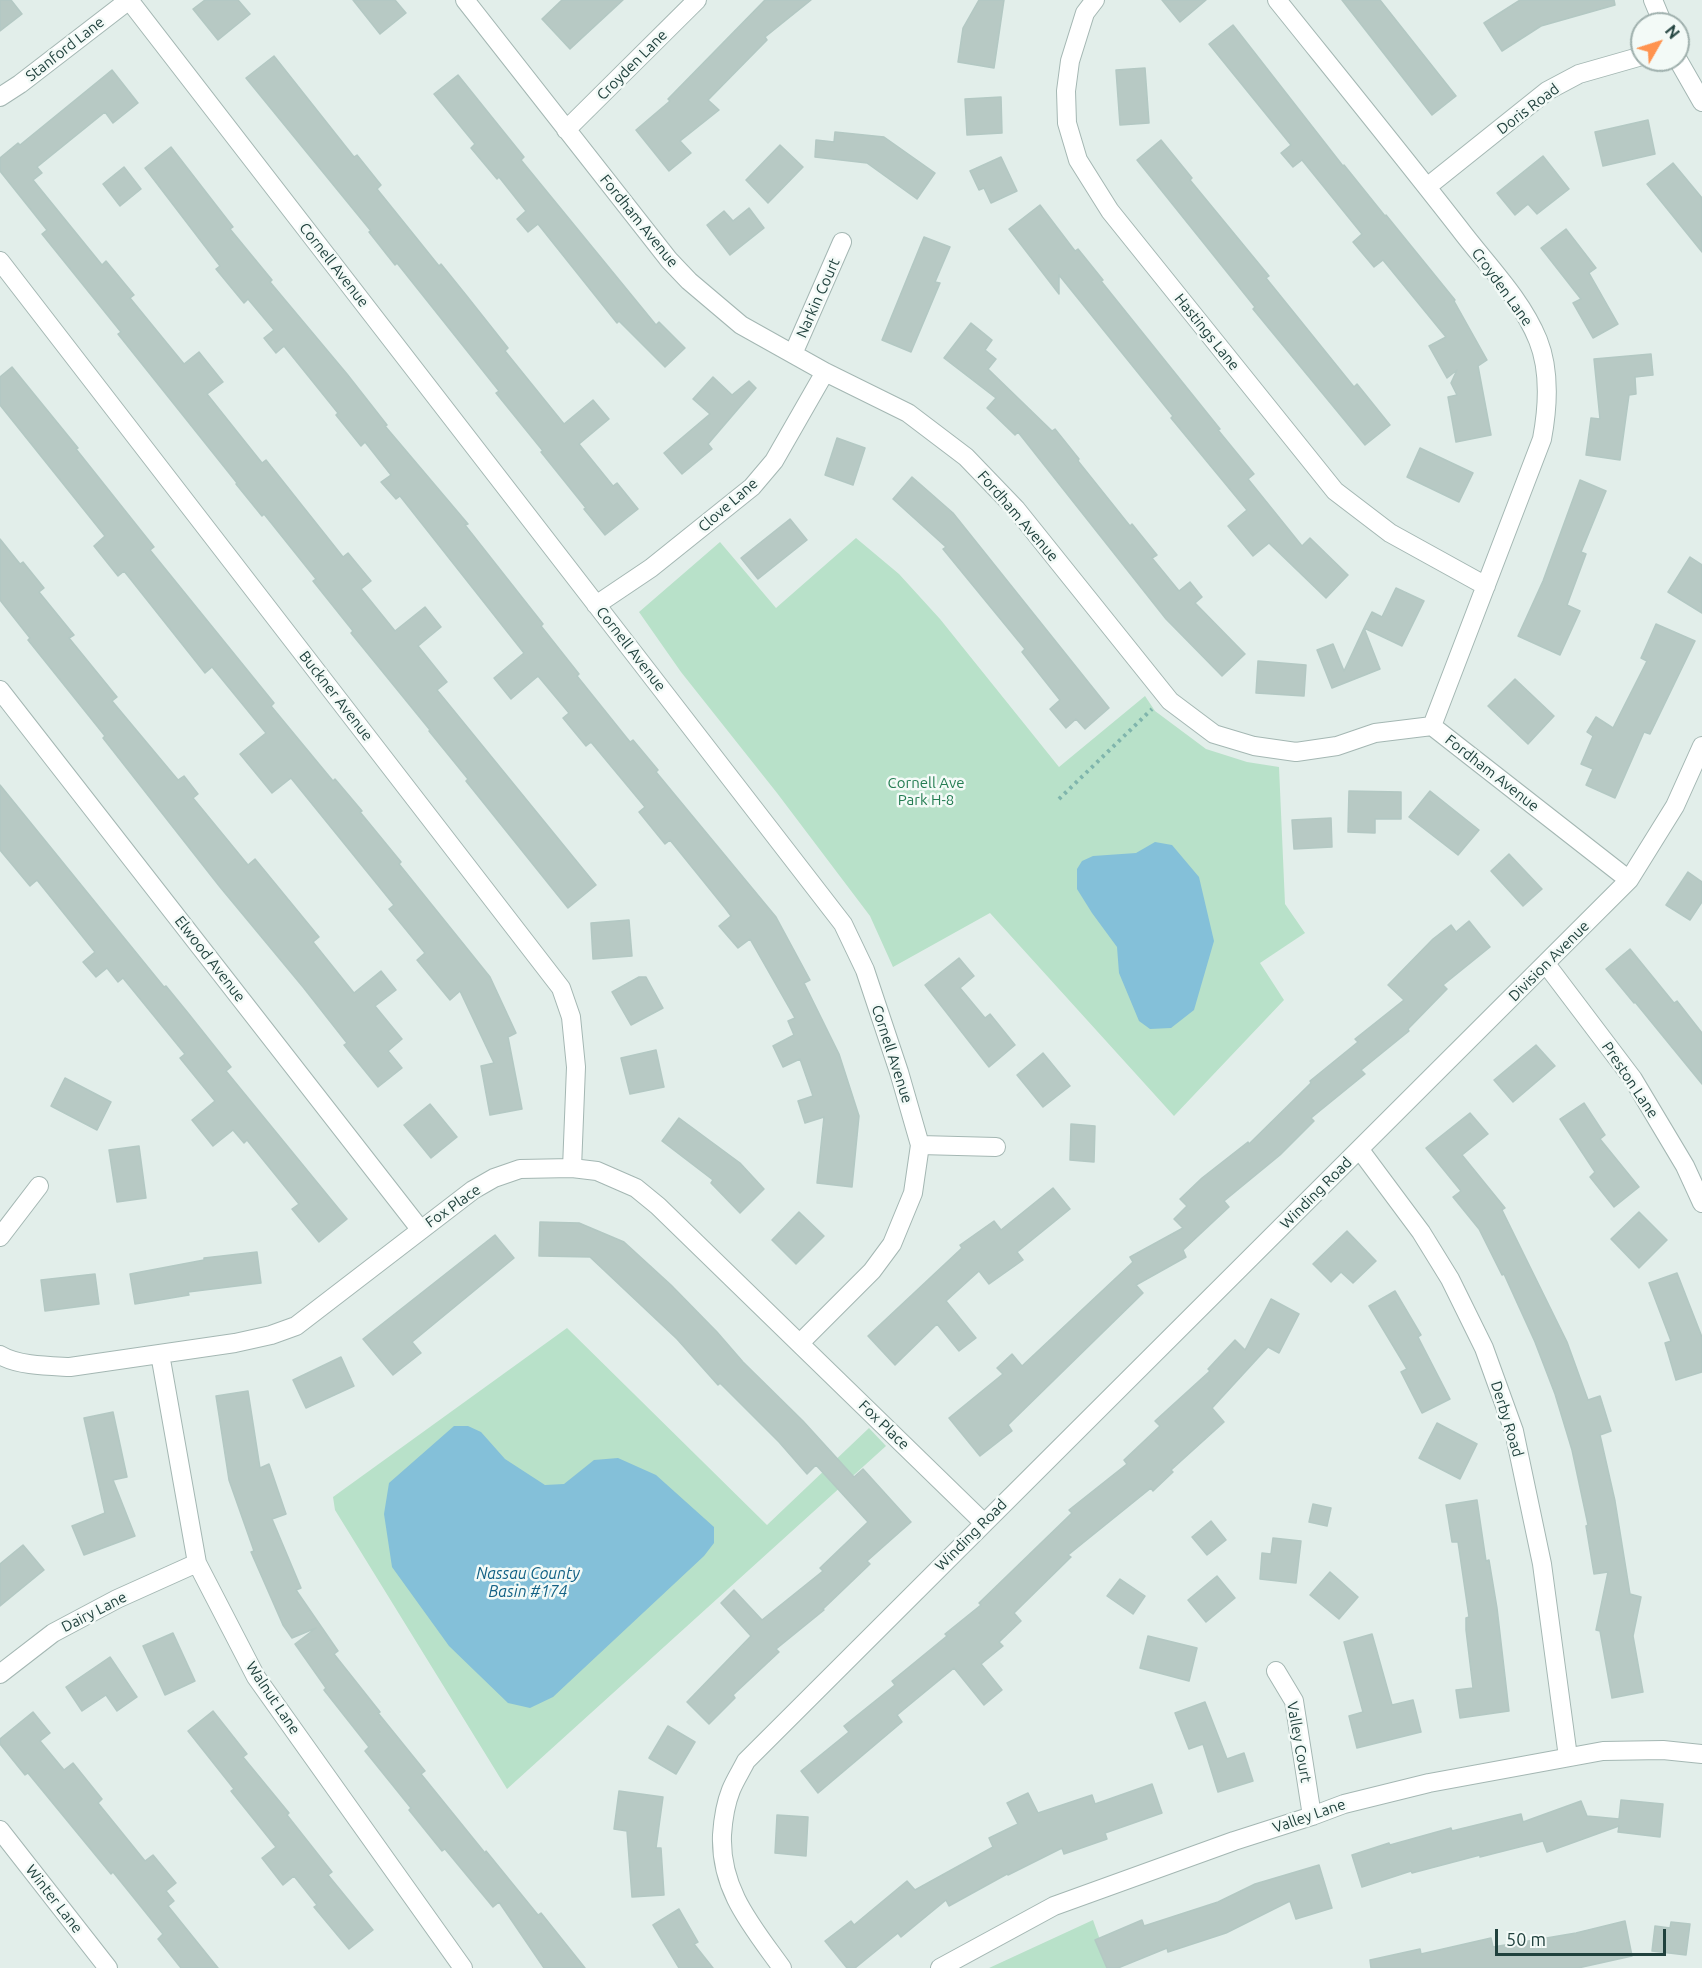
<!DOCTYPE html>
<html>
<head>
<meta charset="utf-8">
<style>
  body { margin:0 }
  #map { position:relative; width:1702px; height:1968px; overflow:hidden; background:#e2eeea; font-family:Ubuntu,sans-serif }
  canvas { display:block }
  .north { position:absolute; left:1630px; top:12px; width:60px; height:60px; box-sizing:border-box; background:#f3faf7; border:2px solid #9fb0ad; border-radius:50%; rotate:51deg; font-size:16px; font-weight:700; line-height:24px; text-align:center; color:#20413d }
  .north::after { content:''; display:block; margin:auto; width:21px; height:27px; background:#ff934f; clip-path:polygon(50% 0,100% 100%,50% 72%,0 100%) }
  .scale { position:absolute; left:1495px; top:1929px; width:171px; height:27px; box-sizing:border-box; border:3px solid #20413d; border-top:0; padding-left:8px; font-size:18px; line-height:21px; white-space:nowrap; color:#20413d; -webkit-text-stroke:4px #f3faf7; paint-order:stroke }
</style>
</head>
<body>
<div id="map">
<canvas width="1702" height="1968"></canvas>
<div class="north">N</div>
<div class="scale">50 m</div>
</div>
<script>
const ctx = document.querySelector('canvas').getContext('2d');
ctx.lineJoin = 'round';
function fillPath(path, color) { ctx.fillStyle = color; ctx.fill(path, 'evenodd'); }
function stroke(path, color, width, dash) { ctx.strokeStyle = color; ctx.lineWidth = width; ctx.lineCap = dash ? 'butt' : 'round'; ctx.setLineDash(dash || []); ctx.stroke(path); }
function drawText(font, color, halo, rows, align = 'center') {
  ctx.font = font + ' Ubuntu,sans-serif'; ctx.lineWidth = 5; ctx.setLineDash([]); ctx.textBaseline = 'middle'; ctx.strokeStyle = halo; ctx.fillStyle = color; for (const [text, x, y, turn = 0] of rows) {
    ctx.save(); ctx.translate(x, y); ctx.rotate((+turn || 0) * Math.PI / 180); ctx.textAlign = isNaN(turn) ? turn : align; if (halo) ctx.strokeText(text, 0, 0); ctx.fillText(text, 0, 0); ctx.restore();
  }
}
fillPath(new Path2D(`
  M856 538 899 574 940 619 1059 767 1145 696 1155 711 1206 749 1247 762 1279 767 1285 904 1305 933 1260 963 1284 1000 1174 1116 990 913 893 967 870 916 777 793 681 672 639 612 720 542 776 608Z
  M567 1328 767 1525 869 1428 886 1446 507 1789 335 1510 333 1497Z
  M1093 1920 1110 1968H989Z`), '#b8e1c9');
fillPath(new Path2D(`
  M1155 842 1172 845 1199 877 1214 941 1194 1010 1171 1028 1150 1029 1139 1021 1119 973 1117 947 1092 913 1077 889V869L1082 861 1093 856 1136 853Z
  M454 1426H468L481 1432 505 1459 545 1485 564 1484 594 1460 618 1458 656 1475 714 1527V1543L704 1556 553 1697 530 1708 508 1703 449 1646 392 1567 384 1514 389 1483Z`), '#84c0d9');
const building = new Path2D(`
  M0 0H11L22 14 0 31Z
  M205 0H238L250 14 218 40 193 9Z
  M353 0H395L406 13 380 34Z
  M562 0H623L570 49 542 19Z
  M765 0H811L765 37 767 40 708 100 719 110 680 141 691 153 669 171 636 130 670 101 668 99Z
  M979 0H1004L994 68 958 62 963 28Z
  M1162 0H1206L1180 22Z
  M1342 0H1380L1456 96 1432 115Z
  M1520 0H1614L1615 5 1541 26 1502 51 1484 23Z
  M1233 25 1343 166 1344 165 1385 216 1386 215 1455 300 1454 301 1487 360 1478 366 1491 435 1456 442 1448 397 1457 395 1451 383 1457 370 1447 378 1429 346 1446 337 1383 260 1374 267 1353 242 1362 234 1302 160 1293 167 1281 153 1291 145 1209 44Z
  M274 56 354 157 357 155 381 185 377 189 439 266 441 264 466 295 508 348 505 351 564 424 593 400 609 419 579 444 613 486 617 483 638 509 605 535 584 509 586 508 541 452 543 451 496 393 499 391 397 263 395 265 369 232 371 231 246 78Z
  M1145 68 1149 123 1120 125 1116 70Z
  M112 70 138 103 113 123 105 112 37 167 42 173 33 180 102 265 106 261 134 295 130 298 184 364 199 352 223 382 207 394 262 463 266 460 343 557 348 553 371 581 361 589 395 631 425 607 441 627 418 646 447 682 437 690 596 885 568 908 466 781 468 779 429 731 430 730 351 633 353 631 313 581 316 579 264 514 262 516 236 484 237 483 118 334 121 332 42 234 47 230 0 171V158L18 143 20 145Z
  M458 75 524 157 521 160 656 325 659 322 685 348 665 367 619 321 617 323 538 224 528 232 517 219 526 211 499 177 497 179 471 148 475 144 434 94Z
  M1001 97 1002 133 967 135 965 99Z
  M1648 120 1655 154 1603 166 1595 132Z
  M835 132 884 137 935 173 917 199 867 163 815 157 816 140 834 142Z
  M1161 140 1192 178 1190 180 1269 276 1266 278 1354 387 1357 384 1390 425 1365 445 1253 309 1255 307 1137 160Z
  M780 145 803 167 768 203 746 180Z
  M171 147 233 227 230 229 272 280 270 282 347 374 387 425 385 426 468 524 465 525 543 624 541 626 579 674 577 676 630 742 633 740 658 770 656 772 776 917 810 980 804 983 839 1054 859 1116 852 1187 817 1183 824 1117 805 1123 798 1101 813 1096 800 1059 783 1067 773 1046 794 1035 788 1021 795 1018 750 939 738 948 719 926 731 916 725 908 670 840 665 844 639 812 645 807 591 742 586 746 563 718 569 713 538 676 511 699 494 678 524 653 400 496 396 499 381 482 391 475 365 442 361 446 336 415 338 413 284 346 276 353 264 338 274 330 248 299 244 303 216 269 220 266 145 168Z
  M1543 156 1569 189 1537 214 1528 204 1515 215 1497 193Z
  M1001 157 1017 191 991 203 984 188 979 190 970 171Z
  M1673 163 1702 198V252L1647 184Z
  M124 167 141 189 120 206 103 184Z
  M1040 205 1075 251 1078 249 1103 280 1101 281 1220 429 1218 430 1254 474 1248 479 1302 546 1310 538 1348 575 1326 598 1269 543 1253 556 1228 526 1247 510 1171 418 1173 416 1059 275V294L1009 229Z
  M749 208 764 228 730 255 707 225 724 211 733 221Z
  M1566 229 1596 268 1589 273 1618 324 1593 338 1573 303 1581 299 1541 248Z
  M924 237 950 247 935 282 940 283 911 352 882 340Z
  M971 323 992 340 985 350 996 359 988 369 1052 431 1055 429 1079 459 1078 461 1130 526 1132 524 1157 555 1152 558 1179 591 1190 582 1202 597 1195 603 1245 654 1222 676 1166 619 1018 432 1015 435 987 408 996 398 944 358Z
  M1651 354 1653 375 1635 377 1636 394 1629 395 1620 460 1586 455 1591 418 1600 419 1594 359Z
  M12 367 78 448 76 449 154 547 150 550 274 703 271 706 333 781 335 779 362 811 360 812 401 862 399 864 490 977 516 1033 508 1037 522 1109 490 1115 481 1066 494 1063 460 991 450 1000 417 960 425 953 389 909 394 905 291 778 272 793 240 754 266 733 212 667 205 673 124 571 118 576 94 546 105 536 0 405V377Z
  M713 377 732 395 749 381 756 388 708 444 712 449 682 474 664 453 710 414 693 399Z
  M837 438 865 448 853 485 825 475Z
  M1420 448 1473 473 1459 502 1407 477Z
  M912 477 953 513 1109 708 1085 729 1076 719 1066 728 1050 709 1060 700 1022 652 1025 649 943 549 946 547 893 499Z
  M1580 480 1606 491 1581 552 1586 554 1567 605 1580 611 1560 655 1518 636 1543 581Z
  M790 519 807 540 758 579 741 558Z
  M0 539 20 564 23 562 44 588 39 592 74 635 69 638 117 697 112 701 178 780 184 776 198 794 193 798 248 865 255 859 319 937 313 942 354 993 381 971 396 990 375 1006 402 1039 388 1051 402 1068 378 1087 344 1045 347 1043 303 987 220 887 103 738 105 736 28 640 30 638 0 600Z
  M1690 557 1702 565V613L1668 592Z
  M1396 588 1424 601 1402 646 1364 628 1372 612 1382 617Z
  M1656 624 1695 641 1650 734 1644 732 1615 798 1586 785 1593 769 1581 764 1593 736 1587 732 1596 717 1613 728 1647 661 1641 658Z
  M1364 628 1380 669 1332 688 1317 650 1333 644 1344 671Z
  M1258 661 1306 665 1304 696 1256 693Z
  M1515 679 1554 716 1528 744 1488 706Z
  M0 785 164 987 166 986 188 1013 231 1067 226 1071 347 1219 319 1242 292 1209 299 1204 247 1140 244 1143 233 1130 213 1146 192 1120 215 1101 180 1058 185 1054 123 978 118 982 107 968 96 977 83 962 95 952 37 880 30 886 0 850Z
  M1349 791 1401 792V819H1375V833L1348 832Z
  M1430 791 1479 830 1458 855 1409 817Z
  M1331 818 1332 847 1294 849 1292 820Z
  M1509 854 1542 889 1523 906 1491 871Z
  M1688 872 1702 882V902L1690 920 1666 905Z
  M629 920 632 956 593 959 591 923Z
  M1469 921 1490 947 1443 985 1447 989 1408 1029 1409 1031 1361 1070 1365 1074 1311 1118 1314 1121 1280 1155 1224 1201 1229 1207 1183 1250 1186 1257 1136 1285 1143 1293 1008 1425 1012 1431 980 1456 949 1418 1003 1374 997 1368 1012 1354 1022 1366 1133 1262 1130 1257 1183 1228 1174 1219 1187 1206 1180 1199 1202 1178 1248 1142 1249 1144 1311 1083 1310 1081 1358 1042 1355 1039 1404 1000 1388 985 1433 939 1451 925 1456 932Z
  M1630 949 1674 1003 1677 1001 1702 1033V1084L1635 1002 1634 1003 1606 969Z
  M959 958 974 976 960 988 985 1018 990 1014 1015 1045 989 1067 925 985Z
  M639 977H646L663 1008 631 1025 612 992Z
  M1536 1045 1555 1066 1513 1102 1494 1080Z
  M656 1050 664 1087 630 1094 621 1058Z
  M1043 1053 1070 1086 1043 1107 1017 1075Z
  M65 1078 111 1102 97 1130 51 1106Z
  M1584 1103 1605 1135 1600 1139 1639 1187 1614 1207 1590 1177 1595 1172 1560 1119Z
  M430 1104 457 1137 431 1158 404 1125Z
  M1470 1113 1488 1134 1462 1155 1505 1208 1502 1210 1567 1342 1588 1400 1600 1396 1611 1431 1600 1435 1615 1501 1630 1594 1641 1597 1633 1636 1643 1692 1612 1698 1600 1631 1596 1630 1608 1572 1594 1574 1586 1526 1588 1525 1572 1450 1555 1394 1535 1342 1504 1274 1502 1275 1479 1229 1453 1197 1461 1191 1426 1148Z
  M679 1118 740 1163 764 1189 740 1213 711 1183 713 1180 662 1141Z
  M1071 1124 1095 1126 1094 1162 1070 1160Z
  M139 1146 146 1198 117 1202 109 1150Z
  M1053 1188 1070 1209 1017 1252 1023 1260 989 1284 979 1271 946 1301 976 1338 959 1351 937 1324 895 1365 868 1336 962 1248 960 1245 994 1221 1001 1230Z
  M799 1212 824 1236 796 1264 772 1240Z
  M1639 1212 1667 1240 1639 1268 1611 1239Z
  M540 1222 579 1223 624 1242 671 1285 717 1332 743 1362 803 1421 854 1477 863 1469 911 1522 867 1561 870 1564 823 1609 824 1610 776 1649 779 1652 733 1695 735 1698 709 1724 687 1702 751 1636 721 1603 734 1590 762 1620 823 1571 820 1568 868 1522 816 1465 807 1474 779 1442 720 1383 718 1385 677 1339 590 1257 539 1256Z
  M1347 1231 1376 1261 1353 1283 1341 1272 1331 1282 1313 1264Z
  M495 1235 514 1258 412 1342 421 1353 393 1375 363 1339Z
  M257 1252 261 1283 188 1292 189 1295 135 1304 130 1274 204 1260V1258Z
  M1677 1273 1702 1337V1372L1676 1380 1665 1343 1671 1341 1649 1283Z
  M95 1274 99 1304 45 1311 41 1280Z
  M1395 1291 1421 1335 1418 1337 1450 1399 1422 1413 1401 1372 1407 1369 1369 1306Z
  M1271 1299 1299 1314 1279 1353 1268 1347 1212 1408 1224 1422 1171 1470 1173 1472 1153 1491 1151 1488 1068 1555 1071 1557 1014 1613 1021 1621 999 1642 1003 1646 981 1664 1002 1690 984 1705 954 1668 897 1715 902 1722 818 1793 801 1771 849 1732 844 1726 895 1685 892 1681 947 1636 945 1634 981 1605 979 1603 1072 1513 1069 1510 1127 1464 1124 1460 1160 1426 1155 1421 1210 1371 1208 1369 1235 1340 1245 1350Z
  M341 1357 354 1386 306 1408 293 1380Z
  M248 1391 260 1468 269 1464 286 1514 272 1519 301 1588 296 1590 338 1651 334 1654 380 1712 378 1713 425 1771 421 1774 485 1853 486 1851 538 1915 541 1913 585 1968H544L499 1902 493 1907 445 1849 442 1851 409 1810 411 1808 365 1751 369 1747 324 1690 326 1688 295 1644 316 1628 292 1638 283 1625 251 1552 254 1551 229 1480 216 1396Z
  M113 1412 127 1477 113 1480 135 1536 84 1555 72 1526 105 1513 84 1418Z
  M1437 1423 1477 1444 1460 1479 1419 1458Z
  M1477 1500 1486 1561 1489 1560 1497 1608 1509 1711 1460 1718 1456 1690 1473 1688 1466 1630V1618L1469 1617 1458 1542H1452L1446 1505Z
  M1313 1504 1331 1508 1327 1526 1309 1522Z
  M1211 1521 1226 1540 1207 1555 1192 1537Z
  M1273 1538 1301 1541 1296 1583 1260 1579 1262 1553 1271 1554Z
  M23 1545 44 1570 0 1606V1564Z
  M1330 1572 1358 1597 1339 1619 1310 1595Z
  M1217 1576 1235 1598 1206 1622 1188 1600Z
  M1120 1579 1145 1596 1133 1614 1107 1596Z
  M173 1633 195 1681 165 1695 143 1646Z
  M1372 1634 1392 1705 1413 1700 1421 1732 1357 1748 1349 1716 1363 1712 1344 1642Z
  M1148 1636 1197 1648 1189 1681 1140 1668Z
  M110 1657 137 1697 117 1711 106 1695 82 1711 66 1687Z
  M1205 1702 1227 1759 1244 1753 1253 1781 1218 1792 1203 1744 1189 1749 1175 1713Z
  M213 1711 247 1754 243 1757 289 1813 287 1815 332 1872 328 1875 373 1930 349 1949 314 1907 317 1905 294 1876 283 1885 262 1858 276 1847 231 1791 234 1789 188 1731Z
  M33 1712 50 1733 40 1741 64 1770 73 1763 102 1799 98 1803 145 1861 153 1855 176 1883 166 1891 174 1901 168 1906 218 1968H181L158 1939 163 1934 113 1872 111 1874 28 1773 25 1775 0 1744V1739Z
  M668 1726 695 1742 676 1774 649 1758Z
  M1152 1784 1162 1813 1105 1833 1107 1839 1064 1854 1062 1848 1008 1875 1007 1874 949 1906 946 1900 901 1937 898 1933 855 1968H847L825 1941 851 1921 854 1925 907 1881 915 1890 993 1847 989 1838 1018 1824 1007 1803 1028 1793 1038 1813 1092 1795 1095 1804Z
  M619 1791 663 1797 656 1848H661L664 1895 632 1897 627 1831 614 1829Z
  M1621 1800 1663 1804 1660 1837 1618 1832 1619 1826 1547 1852 1543 1841 1480 1857V1855L1412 1873 1411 1871 1362 1887 1352 1855 1389 1843 1390 1845 1451 1828 1452 1831 1521 1814 1523 1822 1581 1801 1587 1816 1619 1819Z
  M777 1815 808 1817 806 1856 775 1853Z
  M1319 1865 1332 1908 1296 1919 1290 1901 1226 1933 1168 1952 1167 1948 1118 1968H1107L1095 1940 1142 1920 1144 1926 1218 1902 1255 1884Z
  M679 1909 698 1942 694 1944 713 1968H679L653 1925Z
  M1625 1921 1632 1956 1578 1968H1371L1370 1960 1420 1949 1421 1954 1491 1938 1493 1947 1576 1933Z
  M1671 1922 1690 1924 1686 1955 1652 1951 1655 1926 1670 1928Z`);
fillPath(building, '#b7c9c4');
stroke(building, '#b3c8c3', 1.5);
const minor = new Path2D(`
  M129 0 843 924 865 970 899 1072 920 1145 913 1193 892 1244 872 1271 800 1343
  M465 0 669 260 689 281 741 325 825 372 908 413 966 457 1016 509 1170 701 1214 734 1254 746 1296 752 1337 746 1375 733 1432 726 1629 880
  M1095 0 1085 13 1070 61 1066 91 1067 123 1078 160 1110 211 1335 491 1390 533 1486 586
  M1277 0C1338 76 1399 151 1459 228 1486 264 1521 298 1538 340 1550 370 1548 407 1542 439L1432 726
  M1653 0 1663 24
  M1678 60 1702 102
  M0 97 20 84 129 0
  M566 130 697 0
  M1427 187 1547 91 1579 74 1642 56
  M0 261 561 988 571 1017 576 1067 572 1168
  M793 354 842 242
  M596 605 651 568 752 487 774 461 825 372
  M0 690 420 1229
  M1546 964 1633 1079 1685 1166 1702 1203
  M920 1145 996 1147
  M1360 1150 1421 1232 1450 1279 1484 1348 1514 1431 1542 1564 1568 1757
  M0 1237 39 1186
  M160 1354 197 1563 256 1677 463 1968
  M0 1355C18 1366 50 1366 70 1367L235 1343 271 1335 296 1326 473 1190 494 1178 520 1169 572 1168 597 1171 636 1188 658 1206 984 1523
  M1276 1671 1294 1701 1312 1816
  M0 1674 53 1633 117 1599 197 1563
  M0 1830 108 1968
  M782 1968C752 1926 720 1890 722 1835 723 1820 725 1805 731 1790 735 1780 741 1771 746 1761L1629 880 1675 806 1702 746
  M940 1968 1054 1906 1234 1841 1312 1816 1344 1804 1429 1783 1603 1751 1663 1750 1702 1754`);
stroke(minor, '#a4b7b3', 20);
stroke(new Path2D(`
  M1059 799 1152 709`), '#7fb5ac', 4, [3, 4.5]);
stroke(minor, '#fff', 18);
drawText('15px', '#20413d', '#f3faf7', [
  ["Stanford Lane",65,49,-38],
  ["Croyden Lane",632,65,-45],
  ["Doris Road",1528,109,-37],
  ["Fordham Avenue",639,221,51],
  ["Cornell Avenue",334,265,52],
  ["Croyden Lane",1502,287,54],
  ["Narkin Court",818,298,-66],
  ["Hastings Lane",1207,332,51],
  ["Clove Lane",728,505,-41],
  ["Fordham Avenue",1018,516,49],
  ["Cornell Avenue",631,649,52],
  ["Buckner Avenue",336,696,52],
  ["Fordham Avenue",1492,773,38],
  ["Elwood Avenue",210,959,52],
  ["Division Avenue",1549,961,-45],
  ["Cornell Avenue",892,1054,72],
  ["Preston Lane",1630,1080,56],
  ["Winding Road",1316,1193,-45],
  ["Fox Place",453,1206,-35],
  ["Derby Road",1507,1419,73],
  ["Fox Place",884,1425,44],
  ["Winding Road",971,1535,-45],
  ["Dairy Lane",94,1612,-27],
  ["Walnut Lane",273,1698,56],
  ["Valley Court",1299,1742,80],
  ["Valley Lane",1309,1816,-19],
  ["Winter Lane",54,1899,52]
]);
drawText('15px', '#257d53', '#f3faf7', [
  ["Cornell Ave",926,783],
  ["Park H-8",926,800]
]);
drawText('italic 16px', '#126185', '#f3faf7', [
  ["Nassau County",528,1574],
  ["Basin #174",528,1592]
]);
</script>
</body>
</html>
